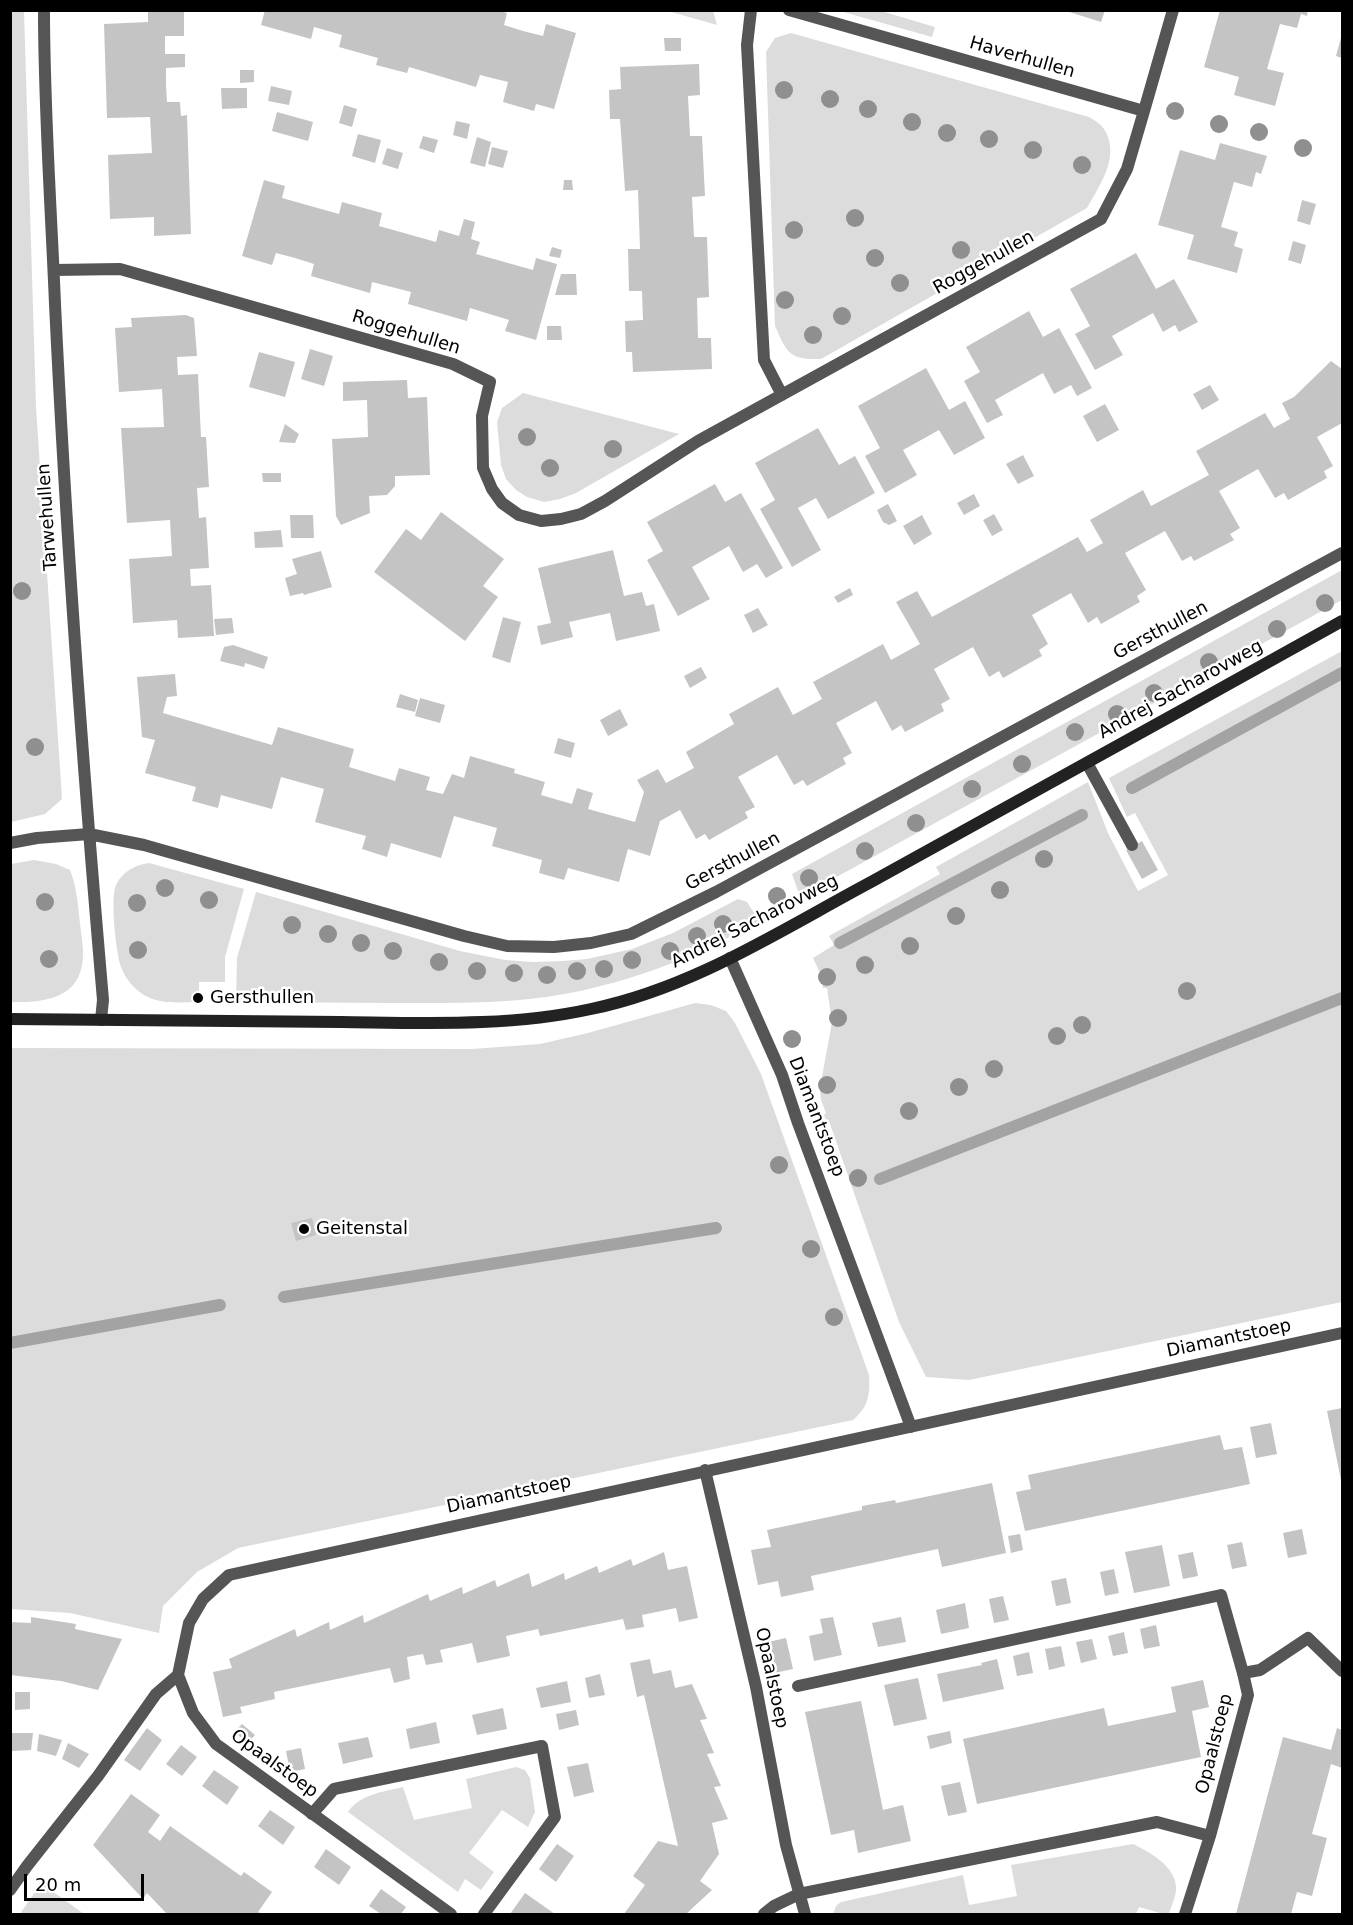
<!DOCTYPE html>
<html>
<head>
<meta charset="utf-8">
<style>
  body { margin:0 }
  #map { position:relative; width:1353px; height:1925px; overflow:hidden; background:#fff; font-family:"DejaVu Sans",sans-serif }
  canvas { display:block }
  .frame { position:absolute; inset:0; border:12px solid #000; pointer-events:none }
  .scale { position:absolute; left:24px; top:1874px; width:120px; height:27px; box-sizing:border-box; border:3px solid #000; border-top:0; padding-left:8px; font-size:18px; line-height:21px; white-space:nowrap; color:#000; -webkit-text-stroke:4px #fff; paint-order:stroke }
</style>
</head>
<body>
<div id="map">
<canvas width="1353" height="1925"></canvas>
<div class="frame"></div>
<div class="scale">20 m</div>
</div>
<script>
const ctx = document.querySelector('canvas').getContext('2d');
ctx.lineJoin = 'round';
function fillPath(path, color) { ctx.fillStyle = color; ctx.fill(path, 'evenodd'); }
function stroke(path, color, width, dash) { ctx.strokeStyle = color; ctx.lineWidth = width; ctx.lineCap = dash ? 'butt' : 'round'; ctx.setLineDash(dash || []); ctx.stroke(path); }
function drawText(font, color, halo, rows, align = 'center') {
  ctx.font = font + ' "DejaVu Sans",sans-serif'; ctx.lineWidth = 5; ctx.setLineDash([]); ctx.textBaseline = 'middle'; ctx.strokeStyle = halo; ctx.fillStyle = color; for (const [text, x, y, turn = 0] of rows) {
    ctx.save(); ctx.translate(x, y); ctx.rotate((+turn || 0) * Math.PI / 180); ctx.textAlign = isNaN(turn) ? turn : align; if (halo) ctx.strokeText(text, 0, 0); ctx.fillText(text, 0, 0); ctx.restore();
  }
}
fillPath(new Path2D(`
  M10 11H24L36 407 62 799 45 814 11 822Z
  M668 11H713L717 25Z
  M840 11H881L935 27 932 37Z
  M791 33 1089 117C1094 120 1101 124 1104 129 1121 155 1100 185 1087 208L821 359C789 360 787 353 775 326L766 52 775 38Z
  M523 393 679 434 576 493 560 499 544 502 527 497 516 490 506 479 501 465 497 422 502 408Z
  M1342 570V600L800 897 792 874Z
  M1342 651V1302L969 1380 926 1377 899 1322 830 1124H827L824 1115 826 1113 821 1100 820 1088 832 1022 827 988H823L821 981 823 979 813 958 834 945 829 936 940 874 936 867 1088 782 1108 833 1138 891 1168 875 1135 813 1127 817 1109 778Z
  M34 860 56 864 70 870C77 888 78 905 80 924 81 934 83 943 83 952 84 998 46 1003 11 1002V864Z
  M149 863 244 889 225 957V982H199V1002C181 1002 160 1005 144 995 134 989 125 978 121 967 116 953 110 898 116 885 123 871 135 865 149 863Z
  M256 892 460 951 505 960 533 962 563 961 587 959 632 949 673 933 738 899 747 902 759 921C693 959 621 986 546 997 496 1004 446 1003 396 1003 342 1003 289 1002 236 1002L237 958Z
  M695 1003 711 1005 726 1011 735 1023 761 1074 869 1375C870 1395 869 1406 853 1420L238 1548 197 1572 163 1606 159 1633 70 1613 11 1609V1048L472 1049 540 1044 588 1033Z
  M516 1767 525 1770 530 1778 535 1812 528 1827 502 1810 469 1853 494 1872 481 1890 465 1879 458 1892 348 1812C360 1794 383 1792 403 1787L414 1820 472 1808 466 1779Z
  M1133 1844C1149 1852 1174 1865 1176 1886 1177 1895 1171 1906 1169 1914H1163L1139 1907 1136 1914H833L836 1906 841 1902 963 1875 969 1905 1017 1896 1011 1865Z
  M41 1883 84 1914H20Z`), '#dcdcdc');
stroke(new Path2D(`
  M1132 788 1342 673
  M840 943 1082 815
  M880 1179 1342 998
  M284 1297 716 1228
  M10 1343 220 1305`), '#a3a3a3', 12);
fillPath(new Path2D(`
  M148 10H184V36H165V54H185V67L166 68V85L167 102H180L181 116 187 115 191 234 154 236V217L110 219 108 155 152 153 150 117 107 118 104 24 148 22Z
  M265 10H497L507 13 504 25 523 31 543 36 546 24 576 33 554 109 536 104 534 111 503 102 508 82 480 75 476 87 409 67 407 73 376 65 378 58 339 47 342 35 314 27 311 39 261 25Z
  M1063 10H1105L1101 22Z
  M1220 10H1308L1307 16 1301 14 1297 28 1280 24 1267 69 1284 73 1275 106 1234 95 1239 77 1204 67Z
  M1342 34V58L1336 56Z
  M664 38H681V51H665Z
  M699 64 700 95 688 96 690 136H702L705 196 692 197 694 237H707L709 297 697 298 698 338H711L712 369 633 372 632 352H626L625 321 643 320 642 291H629L628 249H640L638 190 625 191 620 119H610L609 90 621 89 620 67Z
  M240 70H254V82L240 83Z
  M271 86 292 91 289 105 268 101Z
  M221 88H247V108L222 109Z
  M344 105 357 109 352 127 339 123Z
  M277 112 313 122 308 141 272 131Z
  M456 121 470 124 467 139 453 135Z
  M358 134 381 140 375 163 352 156Z
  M423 136 438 140 434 153 419 148Z
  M477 137 491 142 485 167 470 163Z
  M1220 143 1267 156 1261 174 1256 172 1252 187 1234 182 1221 227 1238 232 1234 246 1243 249 1237 273 1187 259 1194 235 1158 225 1180 150 1215 160Z
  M492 147 508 151 503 168 488 164Z
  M387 148 403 153 398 169 382 164Z
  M264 180 285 186 282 198 339 214 342 202 382 213 379 226 436 242 439 230 459 236 464 219 475 222 471 239 480 242 476 254 533 270 536 258 557 264 536 340 505 331 509 320 470 308 467 321 408 304 411 292 372 282 370 293 311 276 314 264 295 258 276 253 272 265 242 256Z
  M564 180H572L573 190H563Z
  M1302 200 1316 204 1310 225 1297 221Z
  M1293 241 1306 245 1301 264 1288 260Z
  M552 247 562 250 560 258 549 256Z
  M1136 253 1156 289 1174 279 1198 322 1179 332 1175 325 1163 332 1153 313 1112 336 1123 355 1095 370 1075 334 1090 326 1070 289Z
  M561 274H576L577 295H555Z
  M1029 311 1043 337 1059 328 1092 388 1077 396 1071 385 1054 394 1043 373 995 400 1003 415 987 423 964 381 980 372 966 347Z
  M186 315 194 318 197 356 177 357 178 375 198 374 201 437H206L209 487 197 488 199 518 206 517 209 568 190 569 191 586 211 585 214 636 178 638 177 620 133 623 129 559 172 556 170 520 127 523 121 428 164 427 162 389 119 392 115 328 132 327 131 318Z
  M547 326H561L562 340H547Z
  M310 349 333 356 324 386 301 379Z
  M259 352 295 362 285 397 249 387Z
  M1331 361 1342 369V423L1317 437 1333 466 1324 471 1327 478 1288 500 1284 493 1275 498 1258 469 1219 491 1240 528 1230 534 1234 540 1194 561 1191 556 1182 561 1165 531 1125 553 1146 590 1137 596 1140 602 1101 624 1097 617 1088 623 1071 593 1032 615 1048 644 1039 650 1042 656 1003 678 999 671 989 677 973 647 934 669 950 699 941 704 944 711 905 732 901 725 892 731 876 701 836 723 852 753 843 758 846 764 807 786 803 780 794 785 777 755 738 777 755 807 745 812 748 818 709 840 705 834 696 839 680 810 660 821 650 856 628 849 619 882 568 868 564 880 539 873 542 860 492 846 497 828 454 816 441 858 391 843 387 857 362 849 366 836 315 822 324 789 281 777 272 809 221 795 218 808 192 801 196 787 145 773 155 740 142 737 137 677 175 674 177 696 167 697 163 713 272 745 278 727 354 749 349 767 395 781 399 768 430 777 426 790 443 794 452 774 464 778 470 756 515 769 514 773 545 782 541 795 572 804 577 788 593 793 588 809 635 822 644 792 637 780 658 769 666 783 694 768 686 752 734 724 729 714 778 687 793 715 822 699 813 682 883 644 891 660 920 644 896 602 917 591 932 617 1078 537 1087 552 1103 543 1090 520 1143 490 1151 506 1209 475 1196 451 1265 413 1274 428 1290 419 1282 403 1294 397Z
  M926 368 949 410 965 401 985 438 954 455 939 430 903 450 917 475 885 493 865 456 880 448 858 406Z
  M407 380 408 398 427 397 430 475 395 476V486L387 495 369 496 370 513 341 525 336 516 332 439 368 437 367 400 343 401V382Z
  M1210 385 1219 400 1202 410 1193 394Z
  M1105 404 1119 430 1097 442 1083 416Z
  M285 424 299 434 295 443 279 442Z
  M818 428 839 465 855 456 875 493 828 519 816 498 798 508 821 550 792 567 760 509 775 500 755 463Z
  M1023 455 1034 476 1018 484 1006 464Z
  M262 473H281V482H263Z
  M715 484 725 502 741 493 783 568 766 578 757 564 743 572 729 546 692 567 710 599 678 616 647 560 663 551 647 522Z
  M974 494 980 506 964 515 957 503Z
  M888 504 897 521 889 525 883 522 877 510Z
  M441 512 504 559 483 586 498 597 465 641 374 572 406 529 421 540Z
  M994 514 1003 530 992 536 983 520Z
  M290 515H313L314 538H291Z
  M922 515 932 534 914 545 903 526Z
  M281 530 283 547 255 548 254 532Z
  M613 550 624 596 642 592 646 606 654 604 660 631 616 641 610 613 569 622 573 637 541 645 537 626 551 623 538 568Z
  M321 551 332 587 304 595 303 593 290 596 285 578 297 574 292 559Z
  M850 588 853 595 838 603 834 597Z
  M758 608 768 625 753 633 744 615Z
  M503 617 521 622 510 663 492 657Z
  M232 618 234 633 216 635 214 619Z
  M233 645 268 657 264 669 245 663 244 667 220 661 224 647Z
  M701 667 707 678 690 688 684 676Z
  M400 694 418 700 415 712 396 707Z
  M420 698 445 705 440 723 415 716Z
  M620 709 628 725 608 736 600 720Z
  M558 738 575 743 571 758 554 753Z
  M1142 841 1158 870 1142 879 1126 850Z
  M312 1218 316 1235 296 1241 291 1223Z
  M1342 1408V1480H1341L1327 1411Z
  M1271 1423 1277 1454 1256 1458 1250 1427Z
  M1220 1435 1224 1450 1242 1447 1250 1484 1025 1531 1016 1492 1031 1489 1028 1475Z
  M992 1483 1006 1553 942 1567 938 1549 811 1576 814 1590 781 1597 778 1581 758 1585 751 1550 771 1547 767 1530 862 1510V1506L895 1500 896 1503Z
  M1302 1529 1307 1554 1288 1558 1283 1533Z
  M1020 1534 1023 1550 1011 1553 1008 1536Z
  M1242 1542 1247 1566 1232 1569 1227 1545Z
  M1162 1545 1170 1586 1134 1593 1125 1552Z
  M664 1552 668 1570 687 1566 698 1618 679 1622 676 1608 642 1615 644 1627 626 1630 623 1619 540 1636 538 1629 506 1636 510 1656 477 1663 472 1643 440 1650 443 1662 426 1665 423 1654 407 1657 410 1679 394 1683 390 1668 274 1692 275 1699 240 1707 242 1713 223 1717 213 1672 232 1668 229 1659 295 1629 297 1637 329 1622 330 1630 363 1615 364 1623 428 1594 430 1601 462 1587 463 1594 495 1580 497 1587 529 1573 532 1587 564 1573 565 1580 597 1566 599 1573 631 1559 633 1566Z
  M1193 1552 1198 1576 1183 1579 1178 1555Z
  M1114 1569 1119 1593 1105 1596 1100 1572Z
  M1066 1578 1071 1603 1056 1606 1051 1581Z
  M1003 1596 1009 1620 994 1623 989 1599Z
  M965 1603 969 1628 941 1634 936 1610Z
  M31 1617 76 1624 75 1629 122 1639 98 1690 61 1681 10 1675V1622L31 1623Z
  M833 1617 842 1655 814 1661 809 1636 823 1633 820 1619Z
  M901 1617 906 1642 878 1647 872 1623Z
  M1156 1625 1160 1646 1144 1649 1140 1629Z
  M1124 1632 1128 1653 1113 1656 1108 1636Z
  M786 1638 793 1669 770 1674 764 1643Z
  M1092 1639 1097 1659 1081 1663 1076 1642Z
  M1061 1646 1065 1666 1049 1670 1045 1649Z
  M1029 1652 1033 1673 1017 1676 1013 1656Z
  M650 1659 653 1674 671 1670 675 1688 692 1684 707 1719 700 1720 714 1753 707 1754 721 1786 714 1787 728 1819 712 1823 719 1854 700 1881 712 1890 686 1914H624L645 1885 633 1876 658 1841 678 1846 644 1695 637 1697 630 1663Z
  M997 1659 1004 1689 943 1702 937 1674 982 1665 981 1663Z
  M600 1674 605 1695 589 1698 585 1678Z
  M918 1678 927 1719 894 1726 884 1685Z
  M1203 1680 1209 1707 1192 1711 1201 1757 977 1804 963 1739 1104 1708 1108 1726 1176 1712 1171 1687Z
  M567 1681 571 1702 541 1708 536 1688Z
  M15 1692H30V1709L15 1710Z
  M861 1701 883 1810 903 1805 911 1841 858 1853 854 1830 831 1835 805 1712Z
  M503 1708 507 1729 477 1735 472 1715Z
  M576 1710 579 1725 559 1730 556 1714Z
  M436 1722 440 1743 410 1749 406 1729Z
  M242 1724 255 1735 248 1743 234 1732Z
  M147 1728 162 1740 140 1771 124 1760Z
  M1337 1728 1342 1730V1768L1331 1764 1312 1834 1327 1838 1312 1896 1297 1892 1291 1914H1236L1283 1737 1331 1750Z
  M950 1731 952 1743 930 1749 927 1736Z
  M10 1733H33L31 1750 12 1751Z
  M39 1734 62 1740 56 1756 37 1751Z
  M368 1737 373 1757 343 1764 338 1743Z
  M68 1743 89 1754 79 1768 62 1759Z
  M181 1745 197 1757 182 1776 166 1764Z
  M301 1748 305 1769 290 1772 286 1751Z
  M588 1763 594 1792 574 1797 567 1767Z
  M214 1770 239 1787 227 1805 202 1786Z
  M960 1782 967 1812 948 1816 941 1786Z
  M131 1794 160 1815 148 1832 160 1841 170 1826 241 1876 244 1872 272 1892 258 1912 262 1914H176L175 1913 167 1914 147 1893 143 1899 93 1845Z
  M270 1810 295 1827 283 1845 258 1826Z
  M557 1844 574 1856 556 1882 539 1869Z
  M326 1849 351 1867 339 1885 314 1867Z
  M381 1889 406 1907 401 1914H381L369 1906Z
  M525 1893 555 1914H510Z`), '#c4c4c4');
stroke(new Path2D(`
  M1087 763 1132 845
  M798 1686 1221 1595 1243 1673 1260 1670 1308 1638 1342 1671
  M312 1814 334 1789 542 1746 555 1817 484 1914`), '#555', 12);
stroke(new Path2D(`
  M44 10C44 109 51 206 55 304 66 537 83 769 103 1000L101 1020
  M751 10 747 45 764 360 782 395
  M789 10 1144 111 1173 10
  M54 270 120 269 453 364 490 382 482 416 483 468 492 489 502 503 519 515 541 521 561 519 581 514 605 501 698 441 1101 219 1127 169 1144 111
  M10 843 37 838 89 834 144 845 464 936 507 946 554 947 591 943 631 934 716 892 1342 553
  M730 958 782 1075 798 1123 911 1427
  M705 1470 756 1687 786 1845 805 1914
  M178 1675 189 1623 203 1599 229 1575 1342 1333
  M10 1890 27 1866 98 1776 156 1694 178 1675 193 1713 216 1744 451 1914
  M764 1914 774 1906 799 1894 1157 1822 1210 1836
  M1185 1914 1210 1836 1248 1695 1243 1673`), '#555', 12);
stroke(new Path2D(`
  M10 1019C121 1020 231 1022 341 1022 425 1023 509 1027 591 1009 693 988 781 930 871 882 1029 796 1185 708 1342 621`), '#222', 12);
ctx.fillStyle = '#8f8f8f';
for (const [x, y] of [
  [784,90],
  [830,99],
  [868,109],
  [1175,111],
  [912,122],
  [1219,124],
  [1259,132],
  [947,133],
  [989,139],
  [1303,148],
  [1033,150],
  [1082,165],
  [855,218],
  [794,230],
  [961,250],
  [875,258],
  [900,283],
  [785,300],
  [842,316],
  [813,335],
  [527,437],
  [613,449],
  [550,468],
  [22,591],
  [1325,603],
  [1277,629],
  [1209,662],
  [1154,693],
  [1117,714],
  [1075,732],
  [35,747],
  [1022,764],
  [972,789],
  [916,823],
  [865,851],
  [1044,859],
  [809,878],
  [165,888],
  [1000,890],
  [777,896],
  [209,900],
  [45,902],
  [137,903],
  [956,916],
  [723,924],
  [292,925],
  [328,934],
  [697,936],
  [361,943],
  [910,946],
  [138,950],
  [393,951],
  [670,951],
  [49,959],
  [632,960],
  [439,962],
  [865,965],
  [604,969],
  [477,971],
  [577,971],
  [514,973],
  [547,975],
  [827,977],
  [1187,991],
  [838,1018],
  [1082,1025],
  [1057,1036],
  [792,1039],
  [994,1069],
  [827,1085],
  [959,1087],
  [909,1111],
  [779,1165],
  [858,1178],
  [811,1249],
  [834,1317]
]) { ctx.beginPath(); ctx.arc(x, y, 9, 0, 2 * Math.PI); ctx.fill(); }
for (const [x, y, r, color] of [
  [198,998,6,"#000"],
  [304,1229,6,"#000"]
]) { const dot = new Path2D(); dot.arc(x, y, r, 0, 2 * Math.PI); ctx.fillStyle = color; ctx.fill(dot); stroke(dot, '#fff', 2); }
drawText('18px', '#000', '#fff', [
  ["Haverhullen",1022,58,16],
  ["Roggehullen",984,263,-29],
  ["Roggehullen",406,333,17],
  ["Tarwehullen",48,517,-94],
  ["Gersthullen",1161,631,-28],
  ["Andrej Sacharovweg",1181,690,-29],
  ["Gersthullen",733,862,-28],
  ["Andrej Sacharovweg",755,922,-27],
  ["Diamantstoep",816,1117,69],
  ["Diamantstoep",1229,1339,-12],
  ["Diamantstoep",509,1495,-12],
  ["Opaalstoep",771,1678,78],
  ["Opaalstoep",1215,1744,-76],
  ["Opaalstoep",274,1764,36]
]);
drawText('18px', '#000', '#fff', [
  ["Gersthullen",210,998],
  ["Geitenstal",316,1229]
], 'left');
</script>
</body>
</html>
